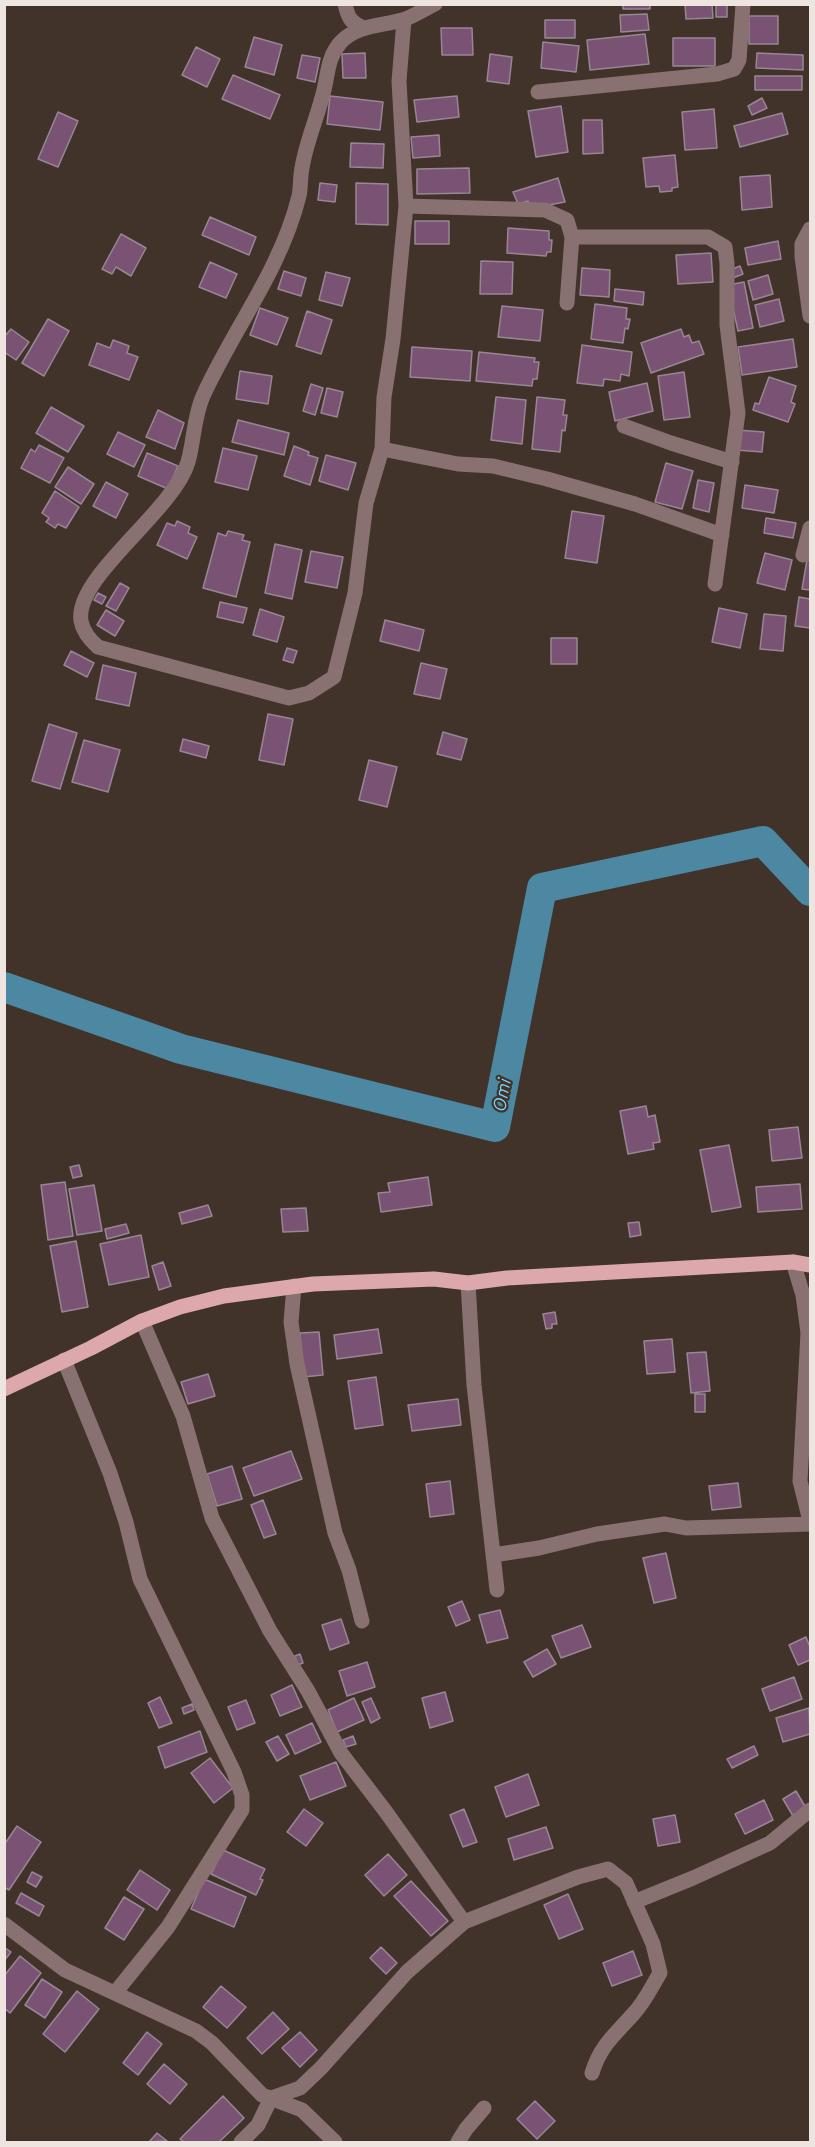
<!DOCTYPE html>
<html>
<head>
<meta charset="utf-8">
<style>
  body { margin:0 }
  #map { position:relative; width:815px; height:2147px; overflow:hidden; background:#41322a; font-family:Ubuntu,sans-serif }
  canvas { display:block }
  .frame { position:absolute; inset:0; border:6px solid #efe5e0; pointer-events:none }
</style>
</head>
<body>
<div id="map">
<canvas width="815" height="2147"></canvas>
<div class="frame"></div>
</div>
<script>
const ctx = document.querySelector('canvas').getContext('2d');
ctx.lineJoin = 'round';
function stroke(path, color, width, dash) { ctx.strokeStyle = color; ctx.lineWidth = width; ctx.lineCap = dash ? 'butt' : 'round'; ctx.setLineDash(dash || []); ctx.stroke(path); }
function fillPath(path, color) { ctx.fillStyle = color; ctx.fill(path, 'evenodd'); }
function drawText(font, color, halo, rows, align = 'center') {
  ctx.font = font + ' Ubuntu,sans-serif'; ctx.lineWidth = 4.5; ctx.setLineDash([]); ctx.textBaseline = 'middle'; ctx.strokeStyle = halo; ctx.fillStyle = color; for (const [text, x, y, turn = 0] of rows) {
    ctx.save(); ctx.translate(x, y); ctx.rotate((+turn || 0) * Math.PI / 180); ctx.textAlign = isNaN(turn) ? turn : align; if (halo) ctx.strokeText(text, 0, 0); ctx.fillText(text, 0, 0); ctx.restore();
  }
}
stroke(new Path2D(`
  M4 987 181 1049 495 1127 542 888 763 841 810 891`), '#4c88a1', 30);
const building = new Path2D(`
  M623 4H650V9H623Z
  M685 4H712L713 18 686 19Z
  M716 4H727V17H716Z
  M647 14 649 30 621 32 620 15Z
  M749 16H778V44H749Z
  M545 20H575V38H545Z
  M441 28H472L473 55H442Z
  M645 34 649 64 590 70 587 40Z
  M254 37 282 45 274 75 245 67Z
  M673 38H715V66H673Z
  M543 42 579 46 576 72 541 68Z
  M196 47 220 59 207 87 182 75Z
  M365 53 366 78H343L342 54Z
  M757 53 803 55V70L756 68Z
  M490 54 512 57 509 84 487 81Z
  M302 55 320 58 315 82 297 78Z
  M233 75 280 95 270 119 222 99Z
  M755 76H802V90H755Z
  M330 96 383 102 380 130 327 124Z
  M457 96 459 117 417 122 414 100Z
  M762 98 767 108 752 115 748 106Z
  M561 106 568 152 536 157 528 111Z
  M714 109 717 148 685 150 682 112Z
  M58 112 78 121 58 167 38 159Z
  M782 113 788 134 740 147 734 126Z
  M583 120H602L603 153 583 154Z
  M439 135 440 156 413 158 411 137Z
  M351 143 384 144 383 168 350 167Z
  M675 155 678 187 672 188V191L660 192 659 186 646 187 643 158Z
  M469 168 470 193 417 194V169Z
  M770 175 772 207 742 210 740 177Z
  M558 178 565 202 543 206 529 204 528 201 518 204 513 192Z
  M320 183 337 185 335 202 318 200Z
  M356 183 388 184V225L356 224Z
  M210 217 256 237 249 255 202 235Z
  M415 221H449V244H415Z
  M508 228 549 231V240H552L551 252H547L546 256 507 253Z
  M121 234 146 248 131 276 116 267 112 274 102 269Z
  M778 241 781 259 748 265 745 248Z
  M711 253 713 282 678 284 676 255Z
  M481 261 513 262 512 294H480Z
  M210 262 237 274 226 298 199 287Z
  M740 266 743 274 733 278 730 270Z
  M582 268 610 270 609 297 580 295Z
  M284 271 306 278 301 296 278 289Z
  M326 272 350 278 342 306 319 300Z
  M768 275 773 294 753 300 748 281Z
  M744 282 753 328 738 331 728 285Z
  M615 289 644 292 643 305 614 301Z
  M779 299 784 321 760 327 755 305Z
  M595 304 627 308 626 319H630L628 329 625 328 623 343 591 339Z
  M502 306 543 310 540 341 498 337Z
  M260 308 288 318 277 345 250 335Z
  M307 311 332 320 321 354 296 346Z
  M48 319 69 331 44 376 22 363Z
  M11 329 29 342 16 360 4 352V337Z
  M681 329 684 337 689 335 692 343 699 341 704 354 651 373 641 343Z
  M793 339 797 367 742 375 738 347Z
  M113 340 129 346 127 353 138 357 129 380 89 365 97 343 110 348Z
  M582 345 632 352 629 376 621 374 620 381 604 379 603 386 577 383Z
  M412 347 472 351 470 381 410 377Z
  M479 352 535 358 534 362H539L537 379H533L532 386 476 381Z
  M240 371 272 376 268 404 236 399Z
  M684 372 690 417 664 420 658 376Z
  M769 377 796 386 791 402 795 404 788 422 753 410 755 403 759 404Z
  M647 383 653 411 615 421 609 392Z
  M311 384 323 388 315 415 303 411Z
  M327 388 343 392 337 417 321 413Z
  M496 397 526 400 522 444 491 440Z
  M537 397 565 400 563 415H567L565 431 562 430 560 452 532 449Z
  M51 407 84 426 68 452 36 433Z
  M158 410 184 423 175 449 146 437Z
  M238 420 289 433 284 455 232 442Z
  M737 430 764 432 762 452 736 450Z
  M118 432 145 445 134 467 107 454Z
  M39 445 64 458 50 483 21 468 31 449 35 452Z
  M294 446 309 452 308 455 318 458 310 485 284 476Z
  M223 448 257 456 248 490 215 482Z
  M147 453 178 466 168 489 138 476Z
  M326 455 356 463 348 490 319 481Z
  M666 463 693 471 682 509 655 502Z
  M68 467 94 484 81 504 55 487Z
  M698 480 714 483 709 512 693 508Z
  M106 482 128 494 116 518 93 506Z
  M745 485 778 490 774 513 742 508Z
  M55 491 79 507 66 528 58 524 55 528 46 522 49 518 42 513Z
  M572 511 604 516 597 563 565 558Z
  M766 518 796 523 793 538 764 533Z
  M177 521 190 527 188 533 197 537 187 559 157 545 167 523 175 526Z
  M228 531 244 535 242 540 250 542 236 597 203 588 218 533 226 536Z
  M275 544 302 550 292 599 265 593Z
  M311 551 343 557 337 588 305 582Z
  M765 553 792 560 785 590 757 583Z
  M807 560H810V590L802 589Z
  M120 583 129 588 116 611 106 606Z
  M98 593 106 597 102 604 94 600Z
  M799 597 810 599V628L795 626Z
  M220 602 247 608 243 623 217 617Z
  M719 608 747 614 740 648 712 642Z
  M260 609 284 617 277 642 253 635Z
  M106 610 124 621 115 636 97 625Z
  M764 614 786 616 783 651 760 649Z
  M385 620 424 630 419 651 380 641Z
  M551 638H577V664H551Z
  M287 648 297 651 293 663 283 660Z
  M71 651 94 663 87 677 64 665Z
  M421 663 447 669 440 699 414 694Z
  M103 665 136 673 129 706 96 699Z
  M268 714 293 719 284 765 259 760Z
  M49 724 77 733 60 789 32 781Z
  M443 732 467 739 461 760 437 754Z
  M183 739 209 746 206 758 180 751Z
  M84 740 120 750 108 792 72 782Z
  M369 760 397 767 387 807 359 800Z
  M646 1106 648 1117 655 1115 660 1142 653 1143 654 1149 628 1154 620 1111Z
  M798 1127 802 1158 772 1161 769 1130Z
  M729 1145 741 1207 712 1212 700 1150Z
  M79 1165 82 1176 73 1178 70 1167Z
  M428 1177 432 1205 381 1212 378 1193 390 1192 388 1183Z
  M65 1182 73 1236 48 1240 41 1185Z
  M800 1184 802 1209 758 1212 756 1187Z
  M94 1185 102 1231 77 1235 69 1189Z
  M208 1205 212 1216 182 1224 179 1213Z
  M306 1208 308 1231 283 1232 281 1209Z
  M639 1222 641 1235 630 1237 628 1223Z
  M126 1224 129 1233 107 1239 105 1229Z
  M141 1235 149 1277 109 1285 100 1244Z
  M76 1241 88 1307 62 1312 50 1246Z
  M163 1262 171 1286 159 1290 152 1266Z
  M555 1312 557 1324H552V1328L546 1329 543 1314Z
  M378 1329 382 1353 337 1359 334 1335Z
  M319 1332 323 1375 303 1377 300 1333Z
  M672 1339 675 1372 647 1374 644 1341Z
  M706 1352 710 1391 691 1393 687 1353Z
  M208 1374 215 1396 188 1404 181 1382Z
  M376 1377 383 1425 355 1429 348 1381Z
  M695 1394H705V1412H695Z
  M458 1399 461 1425 412 1431 408 1405Z
  M291 1451 302 1479 254 1496 243 1468Z
  M232 1466 242 1499 217 1506 207 1474Z
  M450 1481 454 1514 430 1517 426 1484Z
  M738 1483 741 1507 712 1510 709 1486Z
  M263 1500 276 1534 264 1538 251 1505Z
  M666 1553 676 1598 654 1603 643 1558Z
  M462 1601 470 1620 456 1626 448 1607Z
  M500 1610 508 1638 487 1643 479 1615Z
  M341 1619 349 1643 330 1650 322 1625Z
  M582 1625 591 1647 561 1658 552 1636Z
  M806 1637 810 1647V1660L798 1665 789 1645Z
  M547 1649 556 1664 533 1677 524 1662Z
  M300 1654 303 1663 298 1665 295 1656Z
  M367 1662 375 1687 347 1696 339 1671Z
  M794 1677 802 1699 770 1711 762 1689Z
  M292 1685 302 1707 280 1716 271 1695Z
  M445 1692 453 1721 430 1728 422 1698Z
  M160 1697 172 1723 159 1728 148 1703Z
  M354 1698 364 1720 337 1732 328 1710Z
  M371 1698 380 1718 371 1723 362 1702Z
  M246 1700 255 1723 237 1730 228 1707Z
  M192 1704 194 1710 184 1714 182 1708Z
  M809 1708 810 1734 783 1742 776 1718Z
  M312 1723 321 1742 295 1754 286 1735Z
  M200 1731 207 1752 165 1768 158 1747Z
  M278 1736 289 1754 277 1761 266 1742Z
  M353 1736 356 1744 346 1747 343 1740Z
  M754 1746 758 1755 732 1768 727 1759Z
  M210 1758 233 1788 214 1803 191 1773Z
  M336 1762 346 1786 310 1800 300 1776Z
  M528 1774 539 1805 506 1817 495 1787Z
  M796 1791 806 1808 793 1816 783 1799Z
  M764 1800 773 1820 745 1834 735 1814Z
  M304 1809 323 1823 306 1846 287 1832Z
  M464 1809 477 1842 463 1847 450 1815Z
  M675 1815 680 1842 658 1846 653 1819Z
  M17 1826 41 1842 9 1890 4 1887V1845Z
  M546 1827 553 1848 514 1860 508 1839Z
  M223 1850 265 1869 260 1879 263 1880 256 1895 211 1874Z
  M388 1854 407 1875 384 1896 365 1875Z
  M140 1870 170 1890 157 1910 127 1890Z
  M32 1872 42 1877 36 1887 27 1882Z
  M204 1879 246 1897 234 1927 191 1909Z
  M411 1881 448 1921 431 1936 394 1896Z
  M21 1893 44 1906 39 1916 16 1903Z
  M568 1894 583 1929 559 1939 544 1905Z
  M124 1897 144 1909 124 1940 105 1928Z
  M4 1947 11 1952 4 1961Z
  M381 1947 397 1963 386 1974 370 1958Z
  M633 1951 642 1975 612 1986 603 1963Z
  M20 1956 41 1973 10 2013 4 2008V1976Z
  M42 1979 62 1992 45 2018 25 2005Z
  M221 1986 246 2007 227 2028 203 2007Z
  M77 1991 99 2009 65 2052 43 2034Z
  M273 2012 289 2029 262 2054 247 2038Z
  M147 2032 162 2044 138 2075 123 2063Z
  M300 2032 317 2050 300 2067 282 2048Z
  M164 2064 187 2084 170 2104 147 2084Z
  M223 2096 244 2118 219 2142H184L180 2139Z
  M535 2101 555 2121 537 2139 517 2119Z
  M157 2133 167 2141 149 2142Z`);
fillPath(building, '#7a5274');
stroke(building, '#978794', 1.5);
stroke(new Path2D(`
  M345 4C348 18 351 23 364 28
  M404 20 399 81 406 206 393 339 384 397 382 449 366 503 355 593 334 677 309 693 289 698 98 647C90 640 83 632 81 621 74 577 173 512 188 462 194 441 194 416 203 396 234 328 281 269 299 196 301 187 300 177 302 168 306 142 318 116 324 90 328 73 328 57 340 43 356 25 381 26 402 20 413 17 424 9 435 4
  M538 92 717 74 734 69 739 60 743 4
  M406 206 545 210 567 220 572 237H708L725 247 727 263V325L738 413 715 584
  M810 229 802 244V257L810 316
  M567 303 572 237
  M624 426 671 443 732 462
  M382 449 458 464 493 466 547 479 635 504 722 535
  M803 555 810 528
  M793 1262 803 1295 808 1333 800 1481 810 1521
  M468 1283 474 1385 497 1590
  M294 1286 291 1322 297 1364 335 1533 349 1570 362 1621
  M142 1321 183 1416 212 1518 270 1631 308 1691 341 1753 386 1812 464 1922 407 1972 321 2068 300 2088 271 2098 258 2125 241 2142
  M64 1360 110 1473 126 1522 140 1579 234 1772 242 1795V1810L168 1927 115 1993
  M493 1555 539 1548 597 1534 665 1524 686 1528 810 1524
  M634 1902 693 1878 770 1843 810 1810
  M464 1922 578 1877 608 1869 626 1883 653 1944 660 1973C652 1986 645 2001 635 2012 616 2034 601 2044 592 2073
  M4 1924 65 1970 196 2031 212 2043 262 2095 302 2110 335 2142
  M458 2142 466 2129 484 2108`), '#897071', 15);
stroke(new Path2D(`
  M4 1389 91 1348 142 1321 180 1307 224 1296 313 1284 434 1279 468 1283 507 1278 793 1262 810 1265`), '#dca8ac', 15);
drawText('italic 18px', '#79d5fb', '#41322a', [
  ["Omi",502,1095,-79]
]);
</script>
</body>
</html>
